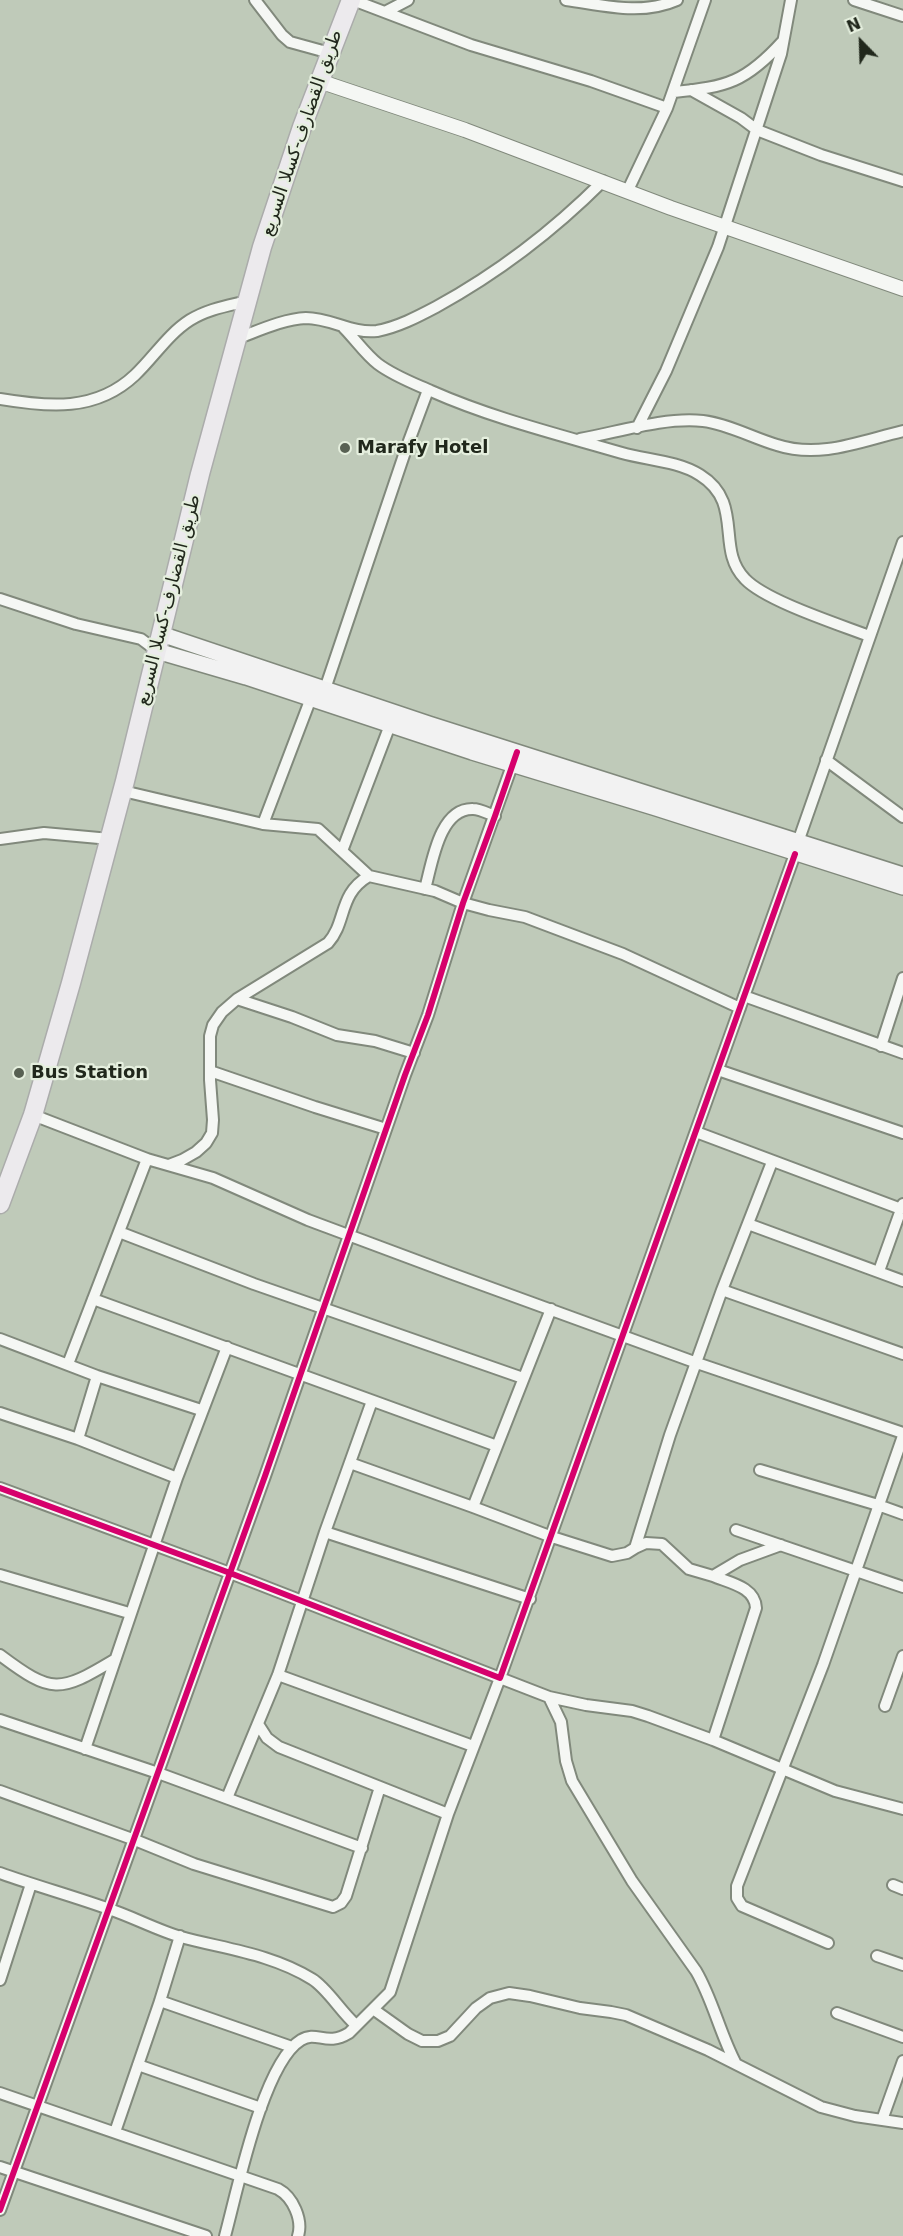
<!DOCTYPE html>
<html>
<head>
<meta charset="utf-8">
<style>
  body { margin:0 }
  #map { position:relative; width:903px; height:2236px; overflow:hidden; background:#bfcab9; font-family:"DejaVu Sans",sans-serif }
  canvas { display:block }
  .north { position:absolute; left:831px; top:12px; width:60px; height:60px; -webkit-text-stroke:4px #e5efde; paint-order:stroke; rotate:337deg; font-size:16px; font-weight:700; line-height:24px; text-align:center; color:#21281c }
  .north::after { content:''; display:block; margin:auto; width:21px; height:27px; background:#21281c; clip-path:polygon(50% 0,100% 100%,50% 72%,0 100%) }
</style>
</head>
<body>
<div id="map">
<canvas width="903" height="2236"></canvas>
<div class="north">N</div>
</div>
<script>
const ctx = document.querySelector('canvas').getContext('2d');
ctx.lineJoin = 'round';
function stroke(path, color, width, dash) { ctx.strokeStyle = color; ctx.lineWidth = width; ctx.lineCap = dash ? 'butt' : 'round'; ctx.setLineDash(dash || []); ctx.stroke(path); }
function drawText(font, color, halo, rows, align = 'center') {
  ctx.font = font + ' "DejaVu Sans",Cairo,sans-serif'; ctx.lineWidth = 4.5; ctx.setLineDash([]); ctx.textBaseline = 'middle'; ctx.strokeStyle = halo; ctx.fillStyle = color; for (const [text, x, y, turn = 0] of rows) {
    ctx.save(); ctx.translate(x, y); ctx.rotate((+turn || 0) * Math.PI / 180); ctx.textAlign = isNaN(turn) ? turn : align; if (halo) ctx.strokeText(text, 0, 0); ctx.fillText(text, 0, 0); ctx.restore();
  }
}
const minor = new Path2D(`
  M255 0 282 35 290 42 330 53
  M353 0 471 45 591 81 667 108
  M566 0C603 5 641 16 677 0
  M854 0 903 16
  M385 12 408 0
  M691 90 741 118 757 130 821 155 903 181
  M674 92C727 87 746 82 783 41
  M628 190 667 108 705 0
  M344 328C355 339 366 355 378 364 394 376 413 383 431 391 492 418 557 434 622 453 647 460 678 461 700 475 745 503 715 549 745 579 766 601 838 624 869 636
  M236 339C258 331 283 319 306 318 331 318 352 334 377 331 398 327 417 317 436 307 498 273 553 231 603 181
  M0 399C48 407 96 412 135 375 154 357 168 334 190 320 208 309 227 306 247 301
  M637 428 666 371 718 247 781 54 791 0
  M580 439C619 432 663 417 703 421 728 424 753 438 777 445 820 459 861 441 903 431
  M0 599 76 624 141 639 157 651
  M325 689 406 449 428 390
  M826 760 903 817
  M123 791 263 824 318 829 369 876 435 891 463 903 489 910 525 917 623 954 740 1008
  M263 824 311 698
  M0 839 44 833 110 839
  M798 842 903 542
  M342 851 390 725
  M425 889C432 864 439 808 473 809 480 809 489 814 495 816
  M744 996 903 1053
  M237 999 292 1017 337 1035 375 1041 414 1053
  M881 1046 903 978
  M718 1070 903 1133
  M210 1071 315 1107 386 1129
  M33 1115 147 1159 213 1178 308 1220 450 1273 697 1363 903 1433
  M696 1132 901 1209
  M169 1165 182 1160 196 1152 206 1143 212 1133 213 1120 210 1080V1036L213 1025 222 1012 237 999 328 943C347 922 338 894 369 876
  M748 1224 903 1281
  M119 1232 254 1284 523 1378
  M879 1271 903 1204
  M722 1290 903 1354
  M93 1299 497 1446
  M0 1339 97 1376 201 1410
  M68 1364 147 1159
  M0 1413 78 1439 177 1478
  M78 1439 97 1376
  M350 1463 473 1507 552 1537 612 1556 627 1553 635 1548 670 1435 722 1290 772 1162
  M760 1470 878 1505 903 1514
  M0 1488 230 1573 500 1678 795 854
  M473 1507 551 1309
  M736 1530 903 1587
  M325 1532 530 1599
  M635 1548 646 1543 662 1544 689 1569 713 1576 740 1560 781 1545
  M0 1575 129 1613
  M713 1576C730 1583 755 1587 756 1608L713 1740
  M0 1655C52 1694 59 1693 114 1660
  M278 1675 473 1746
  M549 1697 561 1722 566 1761 572 1781 632 1881 696 1971C713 2000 720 2034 736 2064
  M885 1706 903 1656
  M0 1720 158 1773 362 1848
  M258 1724 267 1738 279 1747 448 1814
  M85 1749 177 1478 227 1347
  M0 1791 135 1840 194 1864 333 1907 341 1903 346 1896 380 1787
  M227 1798 278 1675 325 1532 372 1401
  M0 1873C36 1886 73 1896 109 1909 133 1917 157 1930 181 1937 225 1949 272 1954 312 1979 327 1988 341 2012 356 2025
  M893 1885 903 1889
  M828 1943 742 1906 737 1898V1886L823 1665 903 1436
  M877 1956 903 1965
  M0 1980 31 1884
  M160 2001 292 2047
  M373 2009 408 2034 422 2041H438L450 2036 476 2008 490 1998 509 1993 530 1996 580 2008 611 2012 626 2015 708 2050 821 2107 855 2116 903 2123
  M837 2013 903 2037
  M138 2065 261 2108
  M0 2093 278 2189C293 2197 303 2220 298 2236
  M882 2120 903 2061
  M115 2132 160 2001 180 1936
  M0 2167 206 2236
  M0 2210 265 1476 405 1075 428 1015 463 903 514 760
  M225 2236C237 2192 263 2063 301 2040 317 2030 326 2047 349 2033L390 1992 448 1814 500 1678 549 1697 586 1705 632 1711 648 1716 713 1740 835 1791 903 1809`);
const tertiary = new Path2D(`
  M319 81 465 130 671 208 903 289`);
const secondary = new Path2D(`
  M161 634 429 724 903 875
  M157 651 246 677 472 752 656 808 903 887`);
const trunk = new Path2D(`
  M0 1204 33 1115 71 983 125 781 200 474 262 247 302 127 351 0`);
stroke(minor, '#81897c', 14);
stroke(tertiary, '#81897c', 16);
stroke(secondary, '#81897c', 18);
stroke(trunk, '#abacab', 21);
stroke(minor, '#f5f7f4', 10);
stroke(tertiary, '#f5f7f4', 14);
stroke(secondary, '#f2f2f2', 15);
stroke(trunk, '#eceaed', 18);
stroke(new Path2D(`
  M0 1488 230 1573 500 1678 795 854
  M0 2210 265 1476 405 1075 428 1015 463 903 495 816 517 752`), '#d6006c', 6);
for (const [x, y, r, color] of [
  [345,448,6,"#586153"],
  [19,1073,6,"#586153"]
]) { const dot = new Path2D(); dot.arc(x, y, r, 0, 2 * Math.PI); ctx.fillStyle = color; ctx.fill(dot); stroke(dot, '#e5efde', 2); }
drawText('18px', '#21281c', '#e5efde', [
  ["طريق القضارف-كسلا السريع",302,133,-71],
  ["طريق القضارف-كسلا السريع",169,600,-76]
]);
drawText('bold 18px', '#21281c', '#e5efde', [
  ["Marafy Hotel",357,448],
  ["Bus Station",31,1073]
], 'left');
</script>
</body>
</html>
